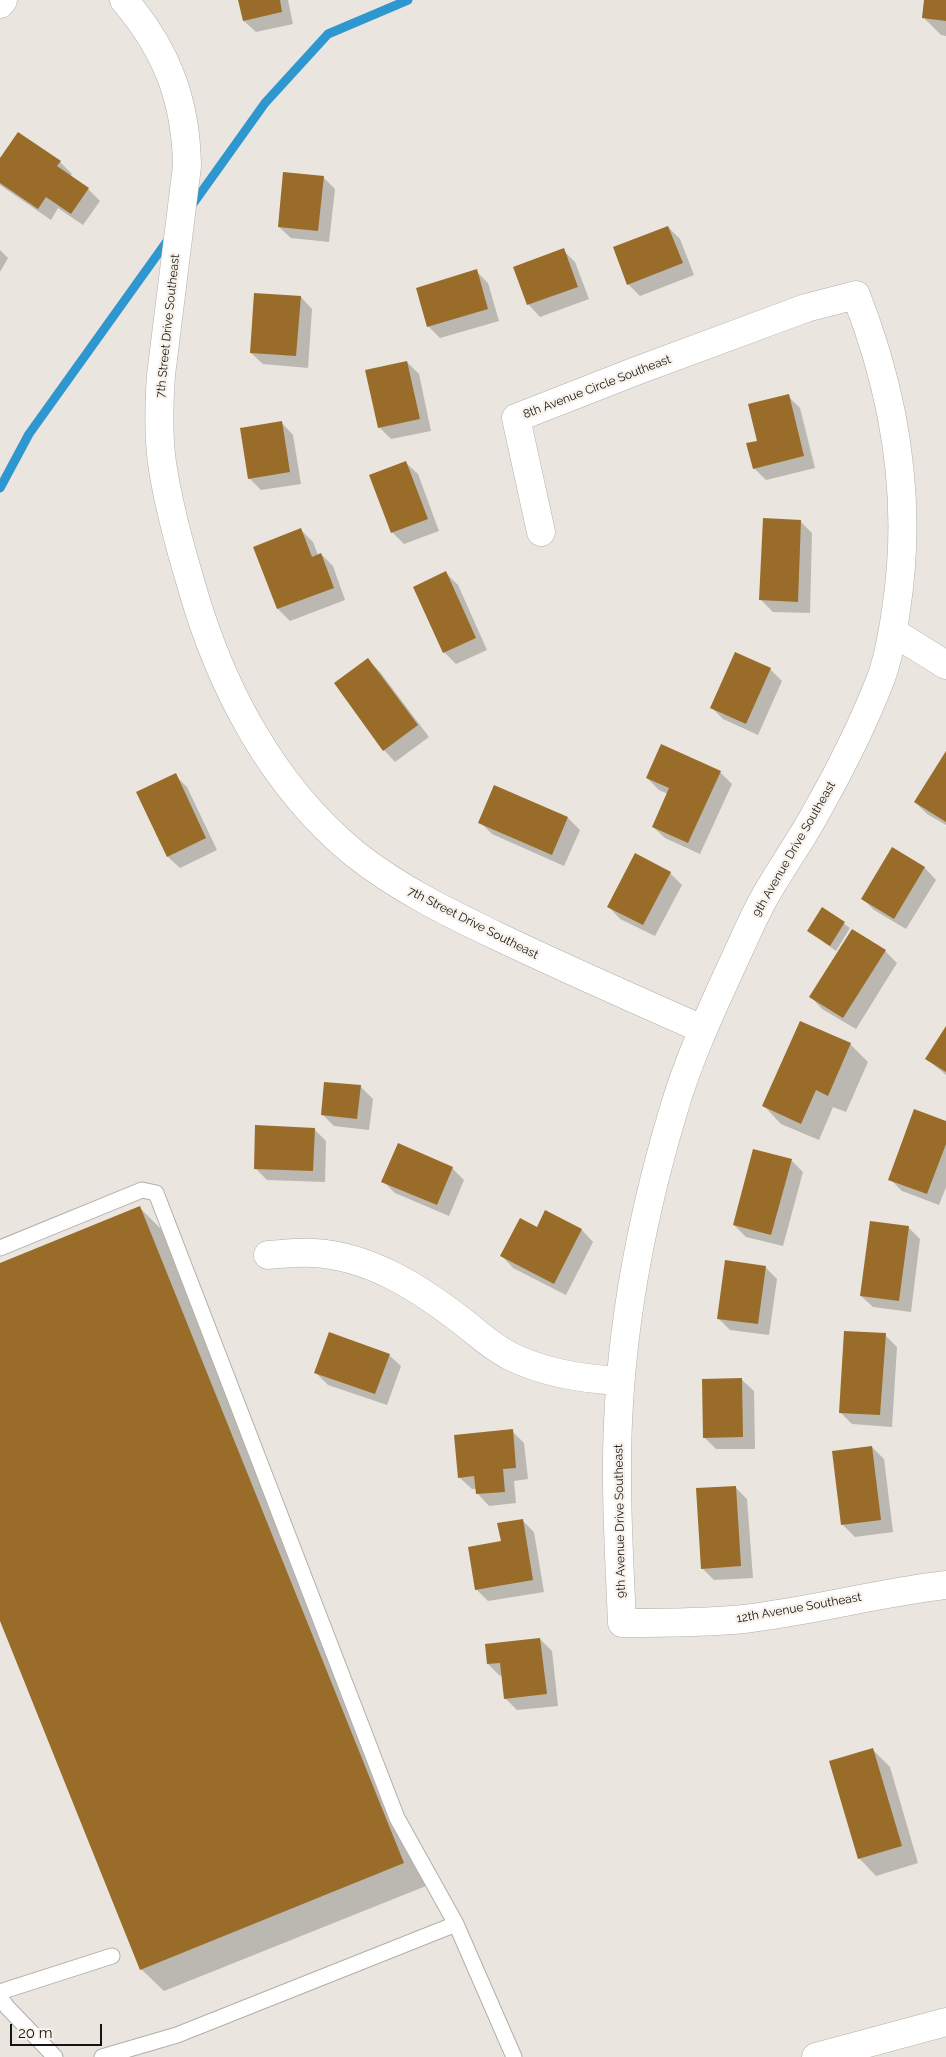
<!DOCTYPE html>
<html>
<head>
<meta charset="utf-8">
<style>
  body { margin:0 }
  #map { position:relative; width:946px; height:2057px; overflow:hidden; background:#eae5de; font-family:Raleway,sans-serif }
  canvas { display:block }
  .scale { position:absolute; left:10px; top:2024px; width:92px; height:22px; box-sizing:border-box; border:2px solid #161411; border-top:0; padding-left:6px; font-size:15px; line-height:18px; white-space:nowrap; color:#161411; -webkit-text-stroke:4px #f7f2eb; paint-order:stroke }
</style>
</head>
<body>
<div id="map">
<canvas width="946" height="2057"></canvas>
<div class="scale">20 m</div>
</div>
<script>
const ctx = document.querySelector('canvas').getContext('2d');
ctx.lineJoin = 'round';
function fillPath(path, color) { ctx.fillStyle = color; ctx.fill(path, 'evenodd'); }
function stroke(path, color, width, dash) { ctx.strokeStyle = color; ctx.lineWidth = width; ctx.lineCap = dash ? 'butt' : 'round'; ctx.setLineDash(dash || []); ctx.stroke(path); }
function drawText(font, color, halo, rows, align = 'center') {
  ctx.font = font + ' Raleway,sans-serif'; ctx.lineWidth = 4.5; ctx.setLineDash([]); ctx.textBaseline = 'middle'; ctx.strokeStyle = halo; ctx.fillStyle = color; for (const [text, x, y, turn = 0] of rows) {
    ctx.save(); ctx.translate(x, y); ctx.rotate((+turn || 0) * Math.PI / 180); ctx.textAlign = isNaN(turn) ? turn : align; if (halo) ctx.strokeText(text, 0, 0); ctx.fillText(text, 0, 0); ctx.restore();
  }
}
fillPath(new Path2D(`
  M239 0H288L293 24 256 32 244 21Z
  M926 0H946V36L941 35 923 17Z
  M0 160 60 162 72 174 70 176 88 189 100 201 83 225 58 208 51 220 0 185Z
  M323 177 335 189 329 242 291 238 279 227Z
  M668 227 680 239 694 275 640 296 628 284Z
  M0 250 8 258 0 272Z
  M563 250 575 262 589 299 540 317 529 305 515 268Z
  M476 271 488 283 499 321 440 338 428 326Z
  M301 297 312 309 308 368 263 364 251 353Z
  M407 362 419 374 431 431 391 439 379 427Z
  M788 396 800 408 815 468 766 480 754 468 759 442Z
  M282 423 293 435 301 484 261 490 249 478Z
  M406 463 418 474 439 531 404 544 392 532Z
  M800 521 812 533 810 613 773 612 761 600Z
  M301 530 313 542 318 555 321 554 333 566 345 600 290 621 278 609 255 547Z
  M446 573 458 585 487 650 456 664 444 652Z
  M368 660 380 672 429 737 395 762 384 750Z
  M770 669 782 681 758 735 723 719 711 707Z
  M946 753V825L927 814 915 802Z
  M720 772 732 784 700 854 665 838 653 827 668 794 659 790 647 778Z
  M175 775 187 787 217 850 180 868 168 857Z
  M495 787 568 818 580 830 564 866 492 834 480 822Z
  M893 849 925 868 936 880 906 929 874 910 862 898Z
  M670 873 682 885 655 936 620 919 609 907Z
  M823 909 850 928 836 951 808 931Z
  M852 931 885 951 897 963 856 1029 822 1009 811 997Z
  M946 1029V1075L927 1059Z
  M850 1044 868 1062 846 1112 833 1107 819 1140 781 1124 764 1106Z
  M361 1087 373 1099 369 1130 334 1126 322 1114Z
  M946 1122V1187L939 1205 902 1191 890 1179Z
  M314 1129 326 1141 325 1182 267 1180 255 1168Z
  M791 1160 803 1172 783 1246 746 1237 734 1225Z
  M452 1168 464 1180 449 1216 395 1193 383 1181Z
  M140 1208 162 1230 426 1886 164 1991 141 1969 0 1618V1264Z
  M545 1212 582 1230 593 1242 566 1295 513 1268 502 1256 537 1228Z
  M908 1227 920 1239 911 1312 873 1307 861 1296Z
  M765 1267 777 1279 769 1335 730 1330 718 1318Z
  M885 1335 897 1347 892 1427 852 1424 840 1412Z
  M389 1355 401 1366 387 1405 328 1385 316 1373Z
  M742 1380 754 1391 755 1449H716L704 1437Z
  M512 1431 524 1443 528 1479 514 1481 516 1503 489 1506 478 1494 477 1489H472L460 1478Z
  M872 1447 884 1459 893 1532 855 1537 843 1525 833 1452Z
  M735 1487 747 1499 753 1578 714 1580 702 1568Z
  M522 1520 534 1532 544 1592 488 1601 476 1589 502 1542Z
  M540 1639 552 1651 558 1706 517 1710 505 1698 502 1675 500 1676 488 1664Z
  M872 1749 890 1767 918 1863 876 1876 859 1858Z`), '#0003');
stroke(new Path2D(`
  M190 208 265 103 328 34 408 0
  M0 488 29 434 170 237`), '#2e97d0', 9);
fillPath(new Path2D(`
  M238 0H280L282 12 243 21Z
  M924 0H946V21L922 18Z
  M18 132 61 161 57 166 89 188 71 214 46 197 38 209 0 183V158Z
  M283 172 324 176 318 231 278 227Z
  M668 226 683 263 627 285 613 247Z
  M564 248 578 287 527 305 513 267Z
  M477 269 488 309 427 327 416 288Z
  M254 293 301 296 296 356 250 353Z
  M407 361 420 419 378 428 365 370Z
  M789 394 804 456 753 469 746 443 757 441 748 404Z
  M282 421 290 472 248 479 240 428Z
  M406 461 428 519 391 533 369 475Z
  M763 518 801 520 798 602 759 600Z
  M301 528 312 557 321 553 334 588 277 609 253 547Z
  M446 571 476 638 443 653 413 587Z
  M735 652 771 668 746 724 710 708Z
  M368 658 418 725 383 751 334 683Z
  M661 744 721 771 688 843 652 827 669 788 646 778Z
  M946 751V822L914 802Z
  M176 773 206 838 167 857 136 792Z
  M494 785 568 817 552 855 478 823Z
  M892 847 925 867 894 919 861 899Z
  M635 853 671 872 643 925 607 907Z
  M822 907 845 922 830 946 807 931Z
  M852 929 886 950 843 1018 809 997Z
  M800 1021 851 1043 828 1096 816 1090 801 1124 762 1106Z
  M946 1026V1072L925 1059Z
  M324 1082 361 1085 357 1119 321 1115Z
  M914 1109 946 1121V1144L927 1194 888 1180Z
  M255 1125 315 1128 313 1171 254 1169Z
  M398 1143 453 1167 437 1205 381 1182Z
  M753 1149 792 1159 771 1235 733 1225Z
  M140 1206 404 1863 140 1970 0 1621V1263Z
  M545 1210 582 1229 554 1284 500 1256 520 1218 537 1227Z
  M870 1221 909 1226 899 1301 860 1296Z
  M725 1260 766 1266 758 1324 717 1319Z
  M844 1331 886 1333 880 1415 839 1413Z
  M329 1332 390 1354 375 1394 314 1373Z
  M742 1378 743 1437 703 1438 702 1379Z
  M513 1429 516 1468 503 1469 505 1492 476 1494 474 1476 458 1478 454 1435Z
  M872 1446 881 1520 841 1525 832 1451Z
  M736 1486 741 1566 701 1569 696 1488Z
  M523 1519 533 1580 475 1590 468 1547 501 1541 497 1523Z
  M540 1638 547 1694 504 1699 500 1663 487 1664 485 1644Z
  M873 1748 902 1846 858 1859 829 1761Z`), '#996d29');
const service = new Path2D(`
  M0 1248 142 1190 156 1193 397 1818 456 1924 514 2057
  M0 1992 112 1956
  M0 1997 7 2007 55 2057
  M102 2057 177 2035 456 1924`);
const minor = new Path2D(`
  M124 0C167 50 186 101 187 166L161 375C159 404 158 434 162 463 168 504 179 544 191 584 220 687 272 786 355 854 399 889 449 913 499 937 566 969 634 999 702 1029
  M0 4 3 0
  M541 532 516 418 636 371 806 308 856 295C896 397 913 501 896 610 893 632 889 656 881 678 863 725 839 772 814 816 798 845 779 871 763 900 752 920 743 942 733 963 711 1011 688 1060 673 1112 638 1229 616 1354 617 1476 617 1525 620 1574 622 1623 663 1623 703 1623 744 1619 812 1611 878 1593 946 1585
  M893 632 946 665
  M268 1255C283 1254 299 1252 314 1253 368 1256 416 1286 458 1318 477 1332 487 1344 510 1356 544 1373 582 1379 620 1381
  M816 2057 946 2022`);
stroke(service, '#b3aea7', 17);
stroke(minor, '#b3aea7', 29);
stroke(service, '#fff', 15);
stroke(minor, '#fff', 28);
drawText('12px', '#161411', '#f7f2eb', [
  ["7th Street Drive Southeast",168,326,-84],
  ["8th Avenue Circle Southeast",597,387,-21],
  ["9th Avenue Drive Southeast",794,849,-60],
  ["7th Street Drive Southeast",473,923,27],
  ["9th Avenue Drive Southeast",620,1521,-91],
  ["12th Avenue Southeast",799,1608,-10]
]);
</script>
</body>
</html>
